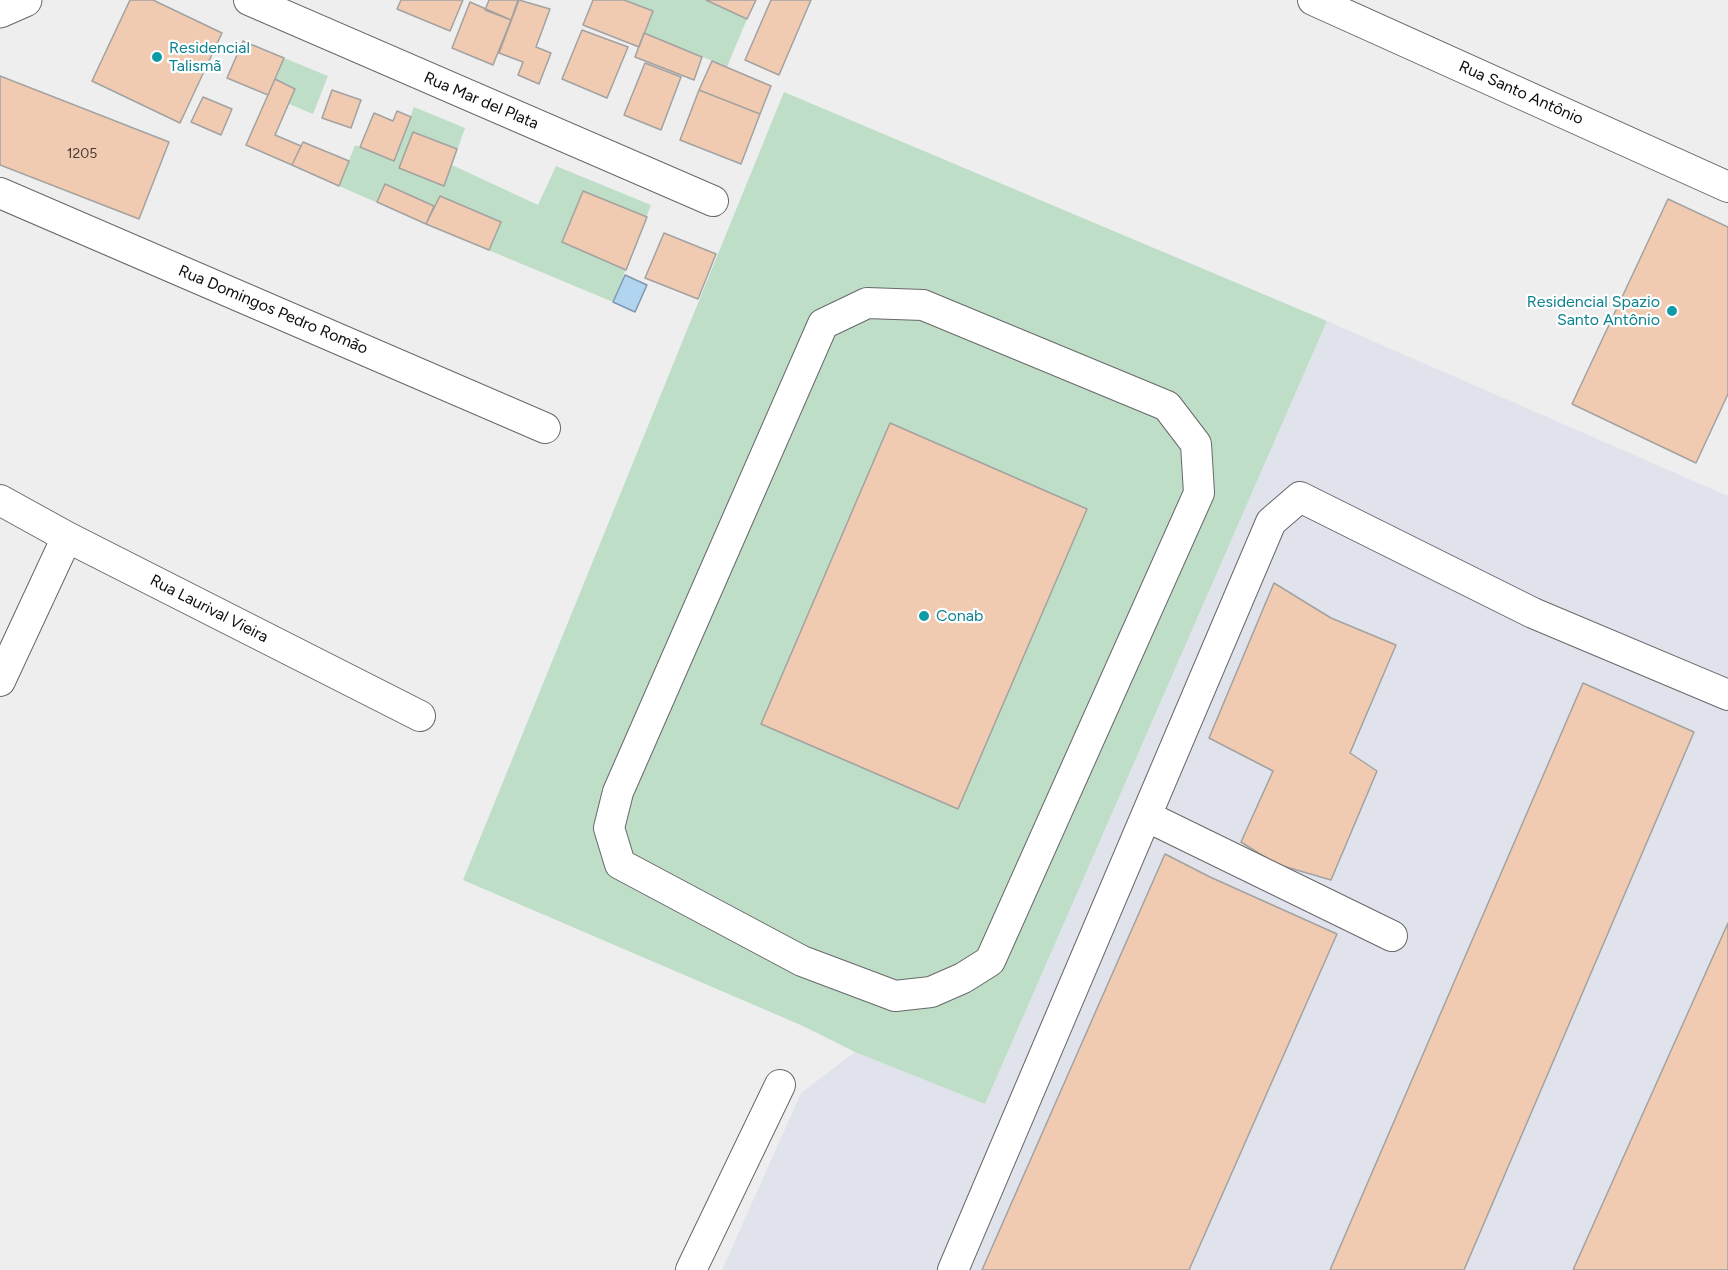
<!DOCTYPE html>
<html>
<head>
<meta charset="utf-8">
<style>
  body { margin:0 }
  canvas { display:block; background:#eeeeef }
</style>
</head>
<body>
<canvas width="1728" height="1270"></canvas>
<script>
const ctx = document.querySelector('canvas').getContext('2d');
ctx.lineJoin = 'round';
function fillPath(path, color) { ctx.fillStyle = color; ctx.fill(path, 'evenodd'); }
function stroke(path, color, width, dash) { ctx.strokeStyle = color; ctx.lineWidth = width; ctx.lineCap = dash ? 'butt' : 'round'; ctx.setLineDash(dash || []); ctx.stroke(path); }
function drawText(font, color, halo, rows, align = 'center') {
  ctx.font = font + ' Figtree,sans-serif'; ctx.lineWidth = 4.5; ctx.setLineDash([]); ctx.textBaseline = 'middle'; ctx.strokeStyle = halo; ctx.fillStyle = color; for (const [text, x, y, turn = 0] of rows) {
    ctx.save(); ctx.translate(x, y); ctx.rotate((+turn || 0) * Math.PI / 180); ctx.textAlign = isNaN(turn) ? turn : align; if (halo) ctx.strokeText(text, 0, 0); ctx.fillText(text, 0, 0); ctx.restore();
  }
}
fillPath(new Path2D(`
  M1327 321 1728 496V1270H722L801 1093 855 1052 985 1104Z`), '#e1e3ec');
fillPath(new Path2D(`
  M625 0H706L747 19 727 67 644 33 653 12Z
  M284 58 328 76 313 114 268 95Z
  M784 92 1327 321 985 1104 855 1052 803 1026 463 880Z
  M414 107 465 128 452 165 538 205 556 166 651 205 613 302 426 224 339 186 355 145 393 160Z`), '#bfdec8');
const water = new Path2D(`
  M625 275 647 285 635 312 613 302Z`);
fillPath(water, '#b1d4f0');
stroke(water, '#8098ac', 1.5);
const building = new Path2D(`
  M130 0H153L222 33 180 123 92 81Z
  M401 0H463L450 31 397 9Z
  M489 0H518L511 20 485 10Z
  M519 0 550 9 536 47 551 53 539 84 518 75 523 62 499 53Z
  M593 0H624L653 11 639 47 583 25Z
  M706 0H756L747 19Z
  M771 0H811L779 75 745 60Z
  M470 2 511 20 493 65 452 48Z
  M582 30 628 47 607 98 562 79Z
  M644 33 702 57 694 80 635 57Z
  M243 41 284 58 268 95 227 78Z
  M712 61 771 86 760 114 699 90Z
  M645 63 681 77 661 130 624 115Z
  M0 76 169 142 139 219 0 165Z
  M275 79 295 89 275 135 301 146 292 165 246 145Z
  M332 90 361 100 351 128 322 118Z
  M699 90 760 114 741 164 680 140Z
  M203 97 232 109 221 135 191 122Z
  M397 111 411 117 394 161 360 147 374 113 393 121Z
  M413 132 457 149 444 186 399 168Z
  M303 142 349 161 339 186 292 165Z
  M385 184 434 206 426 224 377 202Z
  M583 191 647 217 626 270 562 242Z
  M440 196 501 222 489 250 426 224Z
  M1668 199 1728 227V394L1696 463 1572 404Z
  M664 233 716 254 698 299 645 278Z
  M890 423 1087 509 958 809 761 724Z
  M1274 583 1331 618 1396 645 1350 753 1377 771 1331 880 1276 864 1241 842 1273 771 1209 738Z
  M1583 683 1694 732 1464 1270H1330Z
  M1165 854 1210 877 1337 934 1189 1270H982Z
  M1728 923V1270H1573Z`);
fillPath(building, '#f0cbb1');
stroke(building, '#a3a2a1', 1.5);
const minor = new Path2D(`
  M249 0 713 201
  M1313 0 1728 187
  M0 193 545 428
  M867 303 923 305 1167 406 1196 444 1199 493 990 961 963 978 931 992 895 996 802 961 620 864 609 828 618 792 823 324Z
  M0 500 67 537 420 716
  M0 681 67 537
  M1148 817 1392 936
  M691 1270 780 1085
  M953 1270 1271 522 1300 497 1533 613 1728 695`);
const major = new Path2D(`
  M0 11 25 0`);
stroke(minor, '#68686a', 32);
stroke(major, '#68686a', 35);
stroke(minor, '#fff', 30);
stroke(major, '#fff', 33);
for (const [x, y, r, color] of [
  [157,57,6,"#0f9aa8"],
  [1672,311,6,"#0f9aa8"],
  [924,616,6,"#0f9aa8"]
]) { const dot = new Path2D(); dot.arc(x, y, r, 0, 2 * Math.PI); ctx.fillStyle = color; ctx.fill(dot); stroke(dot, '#fff', 2); }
drawText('14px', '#453c35', null, [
  ["1205",82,154]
]);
drawText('16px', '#0d838f', '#fff', [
  ["Residencial",169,48],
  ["Talismã",169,66],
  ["Residencial Spazio",1660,302,"right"],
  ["Santo Antônio",1660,320,"right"],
  ["Conab",936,616]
], 'left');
drawText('16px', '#0c0c0c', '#fff', [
  ["Rua Santo Antônio",1521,93,24],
  ["Rua Mar del Plata",481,101,23],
  ["Rua Domingos Pedro Romão",273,310,23],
  ["Rua Laurival Vieira",209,609,27]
]);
</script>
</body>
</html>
